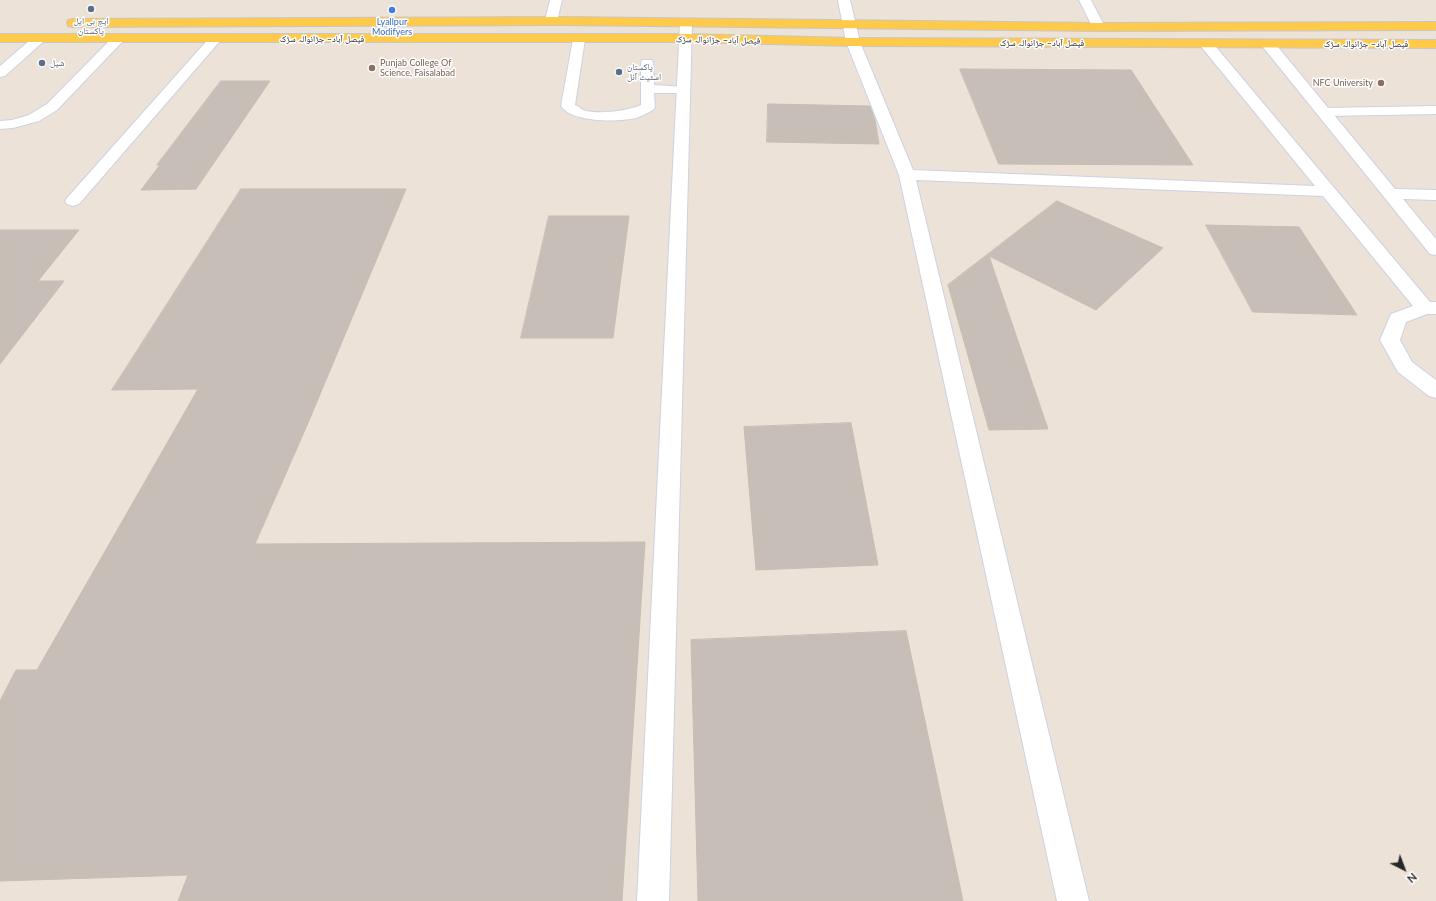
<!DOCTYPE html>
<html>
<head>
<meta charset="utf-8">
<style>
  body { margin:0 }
  #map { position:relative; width:1436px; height:901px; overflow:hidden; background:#ece2d7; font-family:Lato,sans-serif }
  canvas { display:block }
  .north { position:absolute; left:1384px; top:849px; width:40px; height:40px; -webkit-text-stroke:3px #fff; paint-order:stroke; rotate:138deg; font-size:11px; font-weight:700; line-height:16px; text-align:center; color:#272727 }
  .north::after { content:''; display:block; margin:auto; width:14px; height:18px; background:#272727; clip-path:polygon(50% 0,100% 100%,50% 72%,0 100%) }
</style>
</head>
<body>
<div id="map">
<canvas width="1436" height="901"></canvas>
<div class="north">N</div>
</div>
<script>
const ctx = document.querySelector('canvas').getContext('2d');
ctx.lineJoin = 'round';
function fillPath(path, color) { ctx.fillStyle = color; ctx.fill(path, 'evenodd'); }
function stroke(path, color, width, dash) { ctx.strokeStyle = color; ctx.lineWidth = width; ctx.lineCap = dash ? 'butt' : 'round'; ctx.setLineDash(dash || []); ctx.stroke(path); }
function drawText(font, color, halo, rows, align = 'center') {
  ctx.font = font + ' Lato,"Noto Naskh Arabic",sans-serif'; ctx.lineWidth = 3; ctx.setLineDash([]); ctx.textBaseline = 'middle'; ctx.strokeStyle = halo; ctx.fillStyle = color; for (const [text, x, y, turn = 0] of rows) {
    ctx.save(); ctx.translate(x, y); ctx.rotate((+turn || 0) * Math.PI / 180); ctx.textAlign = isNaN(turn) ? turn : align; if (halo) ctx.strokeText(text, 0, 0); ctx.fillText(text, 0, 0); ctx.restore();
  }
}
const building = new Path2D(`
  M960 69 1131 70 1193 165 999 164Z
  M221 81H270L196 189 141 190 160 165H157Z
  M768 104 870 106 875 120 879 144 767 142Z
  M241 189H406L308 423 255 544 645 542 622 901H178L188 875 0 881V701L16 670H37L198 389 112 390Z
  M1057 201 1163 248 1096 310 989 256 1048 429 989 430 948 285Z
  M549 216H629L613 338H521Z
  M1206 225 1299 227 1357 315 1253 312Z
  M0 230H79L38 281H64L0 364Z
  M851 423 878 565 756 570 744 427Z
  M906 631 963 901H698L691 640Z`);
fillPath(building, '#c7bfb7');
stroke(building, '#c7beb1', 1);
const lane = new Path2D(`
  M40 34 44 35 46 38 44 41 5 76 0 77V66L36 35Z
  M119 34 123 35 125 38 123 41 57 110 39 121 13 128 0 129V121L12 120 29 115 47 104 115 35Z
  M216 34 220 35 222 38 220 41 79 204 73 206 67 204 65 201 67 198 212 35Z
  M579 35 583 36 585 39 575 105C578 106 581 109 583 110 597 115 628 111 641 105V63L642 60H652L653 63 654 85 688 87 690 90 688 93H654L655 107 653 110C647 113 642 116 636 118 617 122 573 123 561 106L573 39 575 36Z
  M1436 106V114L1324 116 1319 115 1317 112 1319 109 1324 108Z`);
const street = new Path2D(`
  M550 0H562L557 21 555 24H547L545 21Z
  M1079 0H1091L1105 27 1104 30H1094Z
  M853 38 858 39 860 42 913 170 1315 186 1199 44 1201 41H1211L1430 302H1436V314H1427L1406 322 1400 340 1412 362 1436 380V398L1429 396 1398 372 1380 340 1391 314 1413 306 1323 196 916 180 1089 901H1057L899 175 846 42 848 39Z
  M1268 40 1273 41 1395 189 1436 190V200L1403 199 1436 239V255L1430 254 1263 47 1261 44 1263 41Z`);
const secondary = new Path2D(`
  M838 0H850L860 42 858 45H848L846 42Z
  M686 19 691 20 692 23 669 901H637L680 23 681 20Z`);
const primary = new Path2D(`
  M562 17 1099 23 1436 22V30L1099 31 562 25 73 27 68 26 67 23 68 20 73 19Z
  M0 34H685L853 38 1436 40V48L853 46 685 42H0Z`);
stroke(lane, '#ccd2e3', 2);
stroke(street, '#ccd2e3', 2);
stroke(secondary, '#ccd2e3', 2);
stroke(primary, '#c7c7c7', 2);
fillPath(lane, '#fff');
fillPath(street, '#fff');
fillPath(secondary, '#fff');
fillPath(primary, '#ffca49');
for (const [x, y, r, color] of [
  [91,9,4,"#5c6f8a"],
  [392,10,4,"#3f7fe0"],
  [42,63,4,"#5c6f8a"],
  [372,68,4,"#8d6e63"],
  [619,72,4,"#5c6f8a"],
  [1381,83,4,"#8d6e63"]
]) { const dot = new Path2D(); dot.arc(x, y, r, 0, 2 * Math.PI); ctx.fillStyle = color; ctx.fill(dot); stroke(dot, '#fff', 1.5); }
drawText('9px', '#4e5e75', '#fff', [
  ["ایچ بی ایل",91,21,"center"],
  ["پاکستان",91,31,"center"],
  ["شیل",50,63],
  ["پاکستان",627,67],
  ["اسٹیٹ آئل",627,77]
], 'left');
drawText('9px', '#366cbe', '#fff', [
  ["Lyallpur",392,22],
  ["Modifyers",392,32]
]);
drawText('9px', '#272727', '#fff', [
  ["فیصل آباد– جڑانوالہ سڑک",322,39],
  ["فیصل آباد– جڑانوالہ سڑک",718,40,1],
  ["فیصل آباد– جڑانوالہ سڑک",1042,43],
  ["فیصل آباد– جڑانوالہ سڑک",1366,44]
]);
drawText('9px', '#785e54', '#fff', [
  ["Punjab College Of",380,63],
  ["Science, Faisalabad",380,73],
  ["NFC University",1373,83,"right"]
], 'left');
</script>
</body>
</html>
